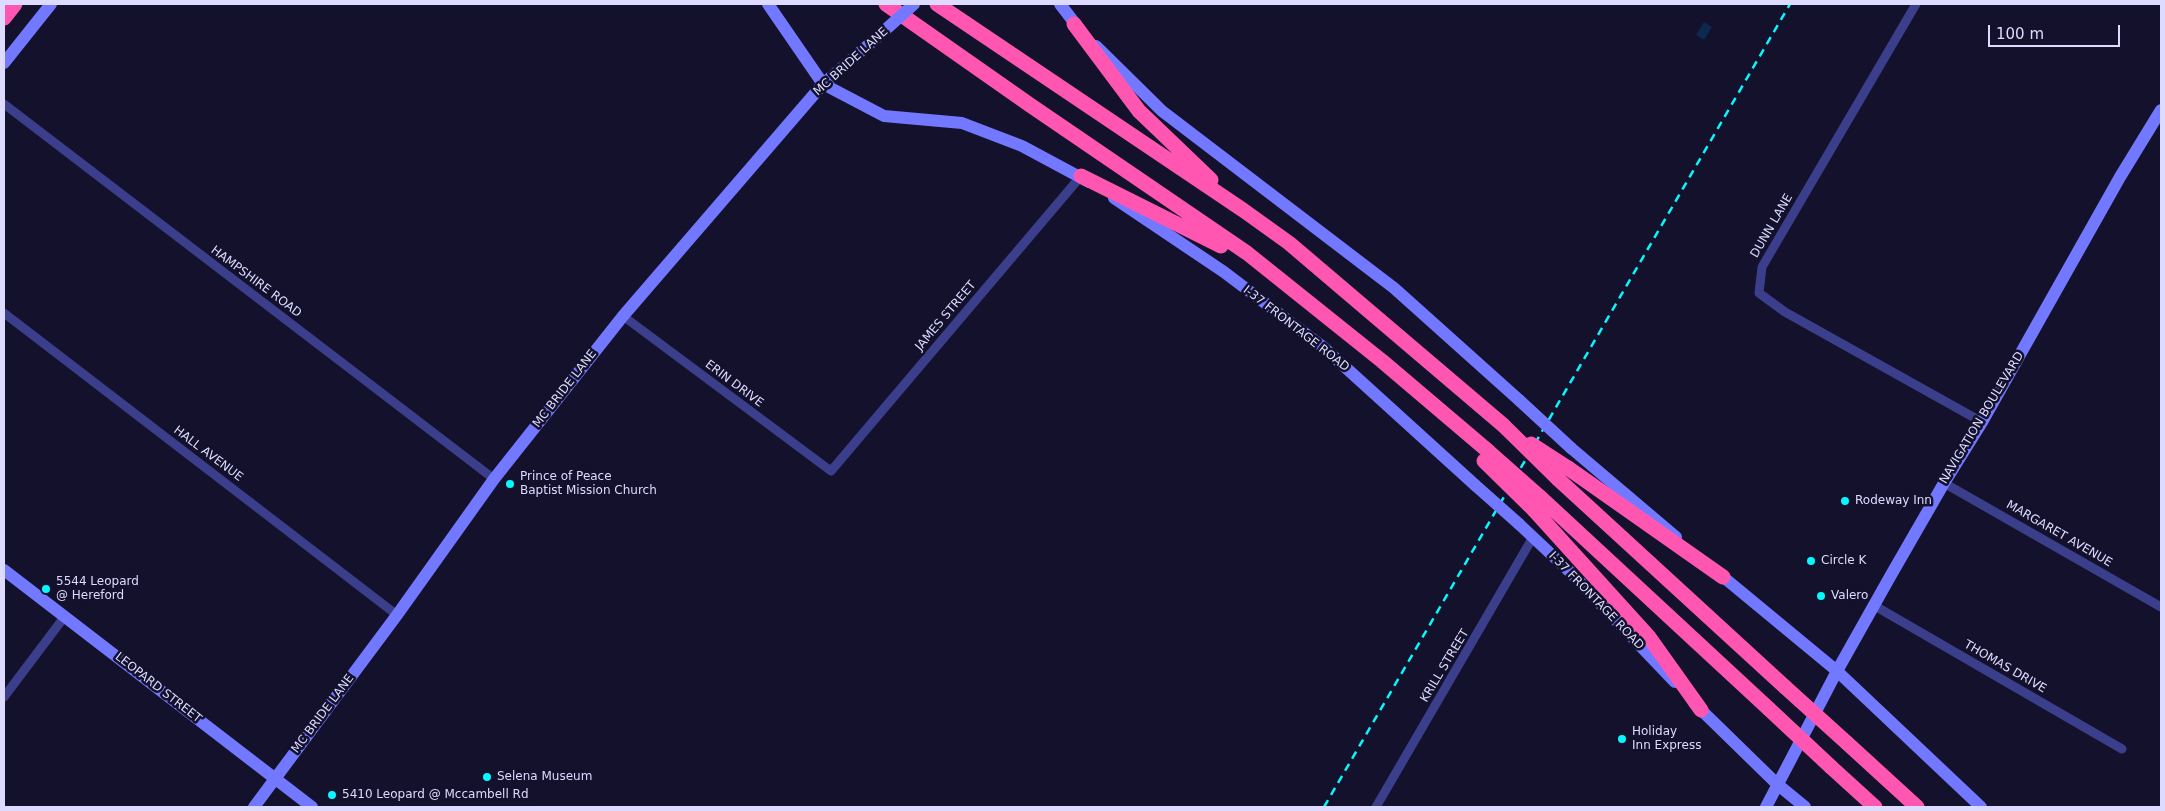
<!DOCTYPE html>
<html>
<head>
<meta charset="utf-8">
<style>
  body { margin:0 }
  #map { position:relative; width:2165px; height:811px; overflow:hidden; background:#13112b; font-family:"DejaVu Sans",sans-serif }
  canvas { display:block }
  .frame { position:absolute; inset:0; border:5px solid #dddbff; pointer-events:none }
  .scale { position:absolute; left:1988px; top:25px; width:132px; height:22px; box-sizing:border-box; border:2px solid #dddbff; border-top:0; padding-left:6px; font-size:15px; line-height:18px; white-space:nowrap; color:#dddbff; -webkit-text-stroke:4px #13112b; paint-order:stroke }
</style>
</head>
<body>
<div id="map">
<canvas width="2165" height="811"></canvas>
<div class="frame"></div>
<div class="scale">100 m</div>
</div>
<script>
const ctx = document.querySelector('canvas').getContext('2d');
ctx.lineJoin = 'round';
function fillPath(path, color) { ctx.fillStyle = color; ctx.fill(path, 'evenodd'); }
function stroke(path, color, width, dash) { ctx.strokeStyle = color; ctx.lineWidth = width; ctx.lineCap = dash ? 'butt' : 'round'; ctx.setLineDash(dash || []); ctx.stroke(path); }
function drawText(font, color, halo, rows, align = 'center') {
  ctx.font = font + ' "DejaVu Sans",sans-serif'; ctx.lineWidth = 5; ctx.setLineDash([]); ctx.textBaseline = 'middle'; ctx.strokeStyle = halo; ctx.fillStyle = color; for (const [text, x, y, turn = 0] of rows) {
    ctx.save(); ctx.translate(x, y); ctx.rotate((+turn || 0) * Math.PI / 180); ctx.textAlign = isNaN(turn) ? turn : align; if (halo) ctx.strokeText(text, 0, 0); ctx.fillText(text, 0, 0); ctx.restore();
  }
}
fillPath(new Path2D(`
  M1704 22 1712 27 1704 40 1696 35Z`), '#0c294f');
stroke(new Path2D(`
  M1916 4 1762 267 1759 293 1785 312 1982 422
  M4 104 494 479
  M4 313 397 615
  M623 316 831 471 1081 176
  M1944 483 2161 607
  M1875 606 2122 749
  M4 697 65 616
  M1376 807 1533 537`), '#3b3e8b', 9);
stroke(new Path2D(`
  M768 4 823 84 884 116 962 123 1022 146 1089 182
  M1060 4 1080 30
  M1096 46 1162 111 1394 288 1519 400
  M4 63 51 4
  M1114 198 1224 272 1323 347 1475 485
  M1571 448 1676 537
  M1519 524 1570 572 1675 682
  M4 570 312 807
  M1716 571 1837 671 1981 807
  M1695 704 1777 784 1805 807
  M254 807 397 615 494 479 623 316 823 84 874 40
  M1766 807 1837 671 1891 575 1944 483 1982 422 2120 177 2161 110`), '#7278ff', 12);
stroke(new Path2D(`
  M886 4 1030 105 1247 253 1382 361 1488 451
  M937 4 1243 210 1289 243 1503 425
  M4 18 15 4
  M1074 24 1139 111 1211 180
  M1081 176 1221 246
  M1568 468 1723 577
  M1558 479 1785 687
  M1540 497 1769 709
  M1534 510 1649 637 1701 710
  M1847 743 1917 807
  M1831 767 1875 807`), '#ff56b2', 15);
stroke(new Path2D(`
  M1324 807 1790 4`), '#07f7ff', 2.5, [8, 6]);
stroke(new Path2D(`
  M874 40 914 4
  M1519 400 1571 448
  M1475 485 1519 524`), '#7278ff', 12);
stroke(new Path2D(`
  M1503 425 1558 479
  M1531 444 1568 468
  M1488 451 1540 497
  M1484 461 1534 510
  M1785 687 1847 743
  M1769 709 1831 767`), '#ff56b2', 15);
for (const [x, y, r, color] of [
  [510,484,5,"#07f7ff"],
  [1845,501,5,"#07f7ff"],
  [1811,561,5,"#07f7ff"],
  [46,589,5,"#07f7ff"],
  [1821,596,5,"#07f7ff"],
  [1622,739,5,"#07f7ff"],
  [487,777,5,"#07f7ff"],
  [332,795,5,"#07f7ff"]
]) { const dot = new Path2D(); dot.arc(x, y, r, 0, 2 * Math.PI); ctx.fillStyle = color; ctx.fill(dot); stroke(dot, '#13112b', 2); }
drawText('12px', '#dddbff', '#13112b', [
  ["MC BRIDE LANE",851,62,-42],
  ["DUNN LANE",1772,226,-60],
  ["HAMPSHIRE ROAD",256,282,37],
  ["JAMES STREET",946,316,-50],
  ["I-37 FRONTAGE ROAD",1296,329,38],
  ["ERIN DRIVE",734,384,37],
  ["MC BRIDE LANE",565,389,-52],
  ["NAVIGATION BOULEVARD",1982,418,-59],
  ["HALL AVENUE",208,454,37],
  ["MARGARET AVENUE",2059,534,30],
  ["I-37 FRONTAGE ROAD",1596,601,46],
  ["KRILL STREET",1445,666,-59],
  ["THOMAS DRIVE",2005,667,30],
  ["LEOPARD STREET",158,688,38],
  ["MC BRIDE LANE",323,714,-53]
]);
drawText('12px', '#dddbff', '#13112b', [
  ["Prince of Peace",520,477],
  ["Baptist Mission Church",520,491],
  ["Rodeway Inn",1855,501],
  ["Circle K",1821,561],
  ["5544 Leopard",56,582],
  ["@ Hereford",56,596],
  ["Valero",1831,596],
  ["Holiday",1632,732],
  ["Inn Express",1632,746],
  ["Selena Museum",497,777],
  ["5410 Leopard @ Mccambell Rd",342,795]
], 'left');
</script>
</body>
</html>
